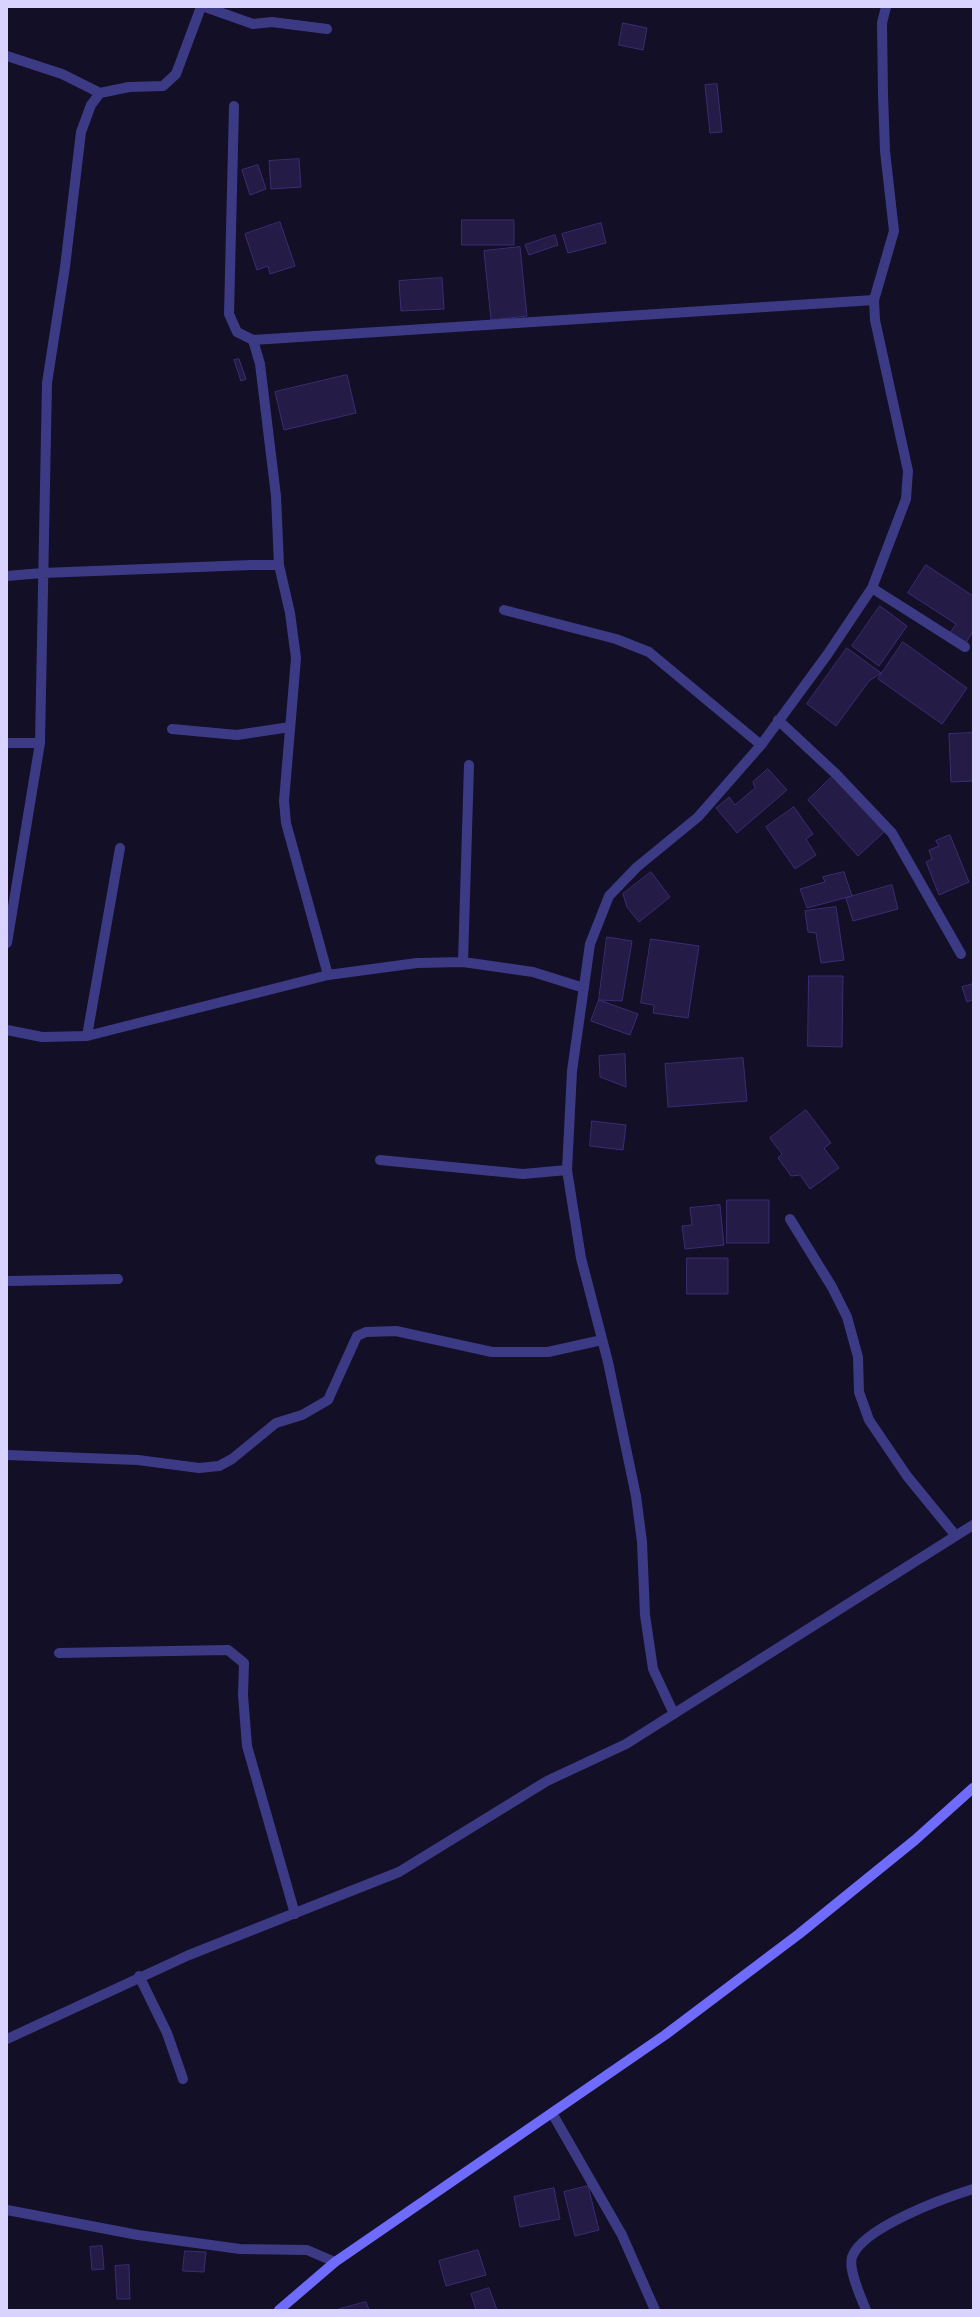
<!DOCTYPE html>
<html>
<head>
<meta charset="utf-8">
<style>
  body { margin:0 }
  #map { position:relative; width:980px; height:2317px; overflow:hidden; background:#130f26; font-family:Lato,sans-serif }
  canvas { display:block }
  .frame { position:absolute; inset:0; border:8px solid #d9d4ff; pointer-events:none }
</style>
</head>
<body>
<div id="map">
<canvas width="980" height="2317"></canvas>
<div class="frame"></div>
</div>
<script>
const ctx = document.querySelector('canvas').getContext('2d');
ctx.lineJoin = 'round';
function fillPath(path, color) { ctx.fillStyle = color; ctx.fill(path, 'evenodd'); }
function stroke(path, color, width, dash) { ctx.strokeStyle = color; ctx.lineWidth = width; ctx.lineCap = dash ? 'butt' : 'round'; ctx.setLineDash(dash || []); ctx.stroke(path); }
const building = new Path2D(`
  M623 23 647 28 643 50 619 45Z
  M717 84 722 132 710 133 705 85Z
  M299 159 301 187 271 189 269 161Z
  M258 165 266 189 250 195 242 170Z
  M462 220H514V245H462Z
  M280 222 295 266 270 274 268 266 257 270 245 234Z
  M601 223 606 243 568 253 562 234Z
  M555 235 558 245 529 255 525 245Z
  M520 247 527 316 491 320 484 251Z
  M442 278 444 309 401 311 399 281Z
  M239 359 246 379 241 381 234 360Z
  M347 375 356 413 284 430 275 392Z
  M926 565 973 596V631L966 643 950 633 956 624 908 593Z
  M880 606 907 626 879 666 852 646Z
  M903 642 967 688 942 724 878 679Z
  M847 648 881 673 869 681 836 726 807 704Z
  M973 733V781L951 782 949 734Z
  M768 769 787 790 737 833 716 808 729 797 735 805 755 788 753 782Z
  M833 776 884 832 858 856 808 800Z
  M794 807 813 834 806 839 816 855 795 869 766 827Z
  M950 835 969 882 939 895 926 862 932 859 929 850 939 846 936 841Z
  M651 872 670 897 639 922 627 907 623 894Z
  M844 872 852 896 807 908 800 889 825 882 823 877Z
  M892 885 898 909 853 921 846 898Z
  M836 907 844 960 821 963 816 933 808 932 805 911Z
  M607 937 632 941 622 1001 599 1000Z
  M651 939 699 946 688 1018 653 1013 654 1005 641 1003Z
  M809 976H843L842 1047 808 1046Z
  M973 984V1003L972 1000 967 1002 962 987Z
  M599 1000 638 1014 630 1035 591 1021Z
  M625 1054 626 1087 600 1077 599 1056Z
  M743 1058 747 1101 668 1107 665 1064Z
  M806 1110 831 1143 824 1148 839 1168 810 1189 800 1175 791 1176 778 1158 782 1154 770 1138Z
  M592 1121 626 1125 623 1150 590 1146Z
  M727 1200H769V1243H727Z
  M720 1205 724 1245 685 1249 682 1226 692 1225 690 1208Z
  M687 1258H728V1294H687Z
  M588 2186 599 2230 575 2236 564 2192Z
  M554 2188 560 2219 520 2227 514 2197Z
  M102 2246 104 2269 92 2270 90 2247Z
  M478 2250 486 2275 446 2286 439 2261Z
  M185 2251 206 2252 204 2272 183 2271Z
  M129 2265 130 2299H117L115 2266Z
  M489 2288 497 2310H476L471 2294Z
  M366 2302 369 2310H341L340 2309Z`);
fillPath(building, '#241b47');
stroke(building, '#3b2d73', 1);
stroke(new Path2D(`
  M205 7 253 24 272 22 327 29
  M7 56 62 74 100 93
  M234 106 229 314 237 332 253 340 874 300
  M253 340 260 364 276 496 279 565 290 613 296 658 284 801 286 823 328 975
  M7 576 42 573 251 565H279
  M872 588 965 647
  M504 610 616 639 649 652 761 745
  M778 720 836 774 892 833 961 954
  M172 729 237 735 290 727
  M7 743H40
  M7 943 40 743 47 383 65 267 81 132 91 105 100 93 129 87 163 86 176 74 201 7
  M463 962 469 765
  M7 1030 42 1037 87 1036 328 975 417 963 463 962 533 972 584 988
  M87 1036 120 848
  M380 1160 523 1174 567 1170
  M790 1219 832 1287 847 1317 858 1357 859 1392 869 1420 907 1476 956 1536
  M7 1281 118 1279
  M7 1455 138 1460 199 1468 219 1466 232 1459 276 1423 302 1415 328 1400 357 1336 366 1332 396 1331 492 1352H548L602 1340
  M59 1653 228 1650 244 1663 243 1695 247 1746 295 1914
  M674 1714 653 1669 645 1615 642 1542 636 1496 608 1362 581 1258 567 1170 572 1071 590 944 609 896 637 867 698 817 761 745 827 655 872 588 906 499 908 471 875 320 874 300 894 231 885 151 883 95 882 23 886 7
  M139 1976 167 2033 183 2079
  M7 2039 189 1955 399 1872 547 1781 626 1744 973 1525
  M552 2113 622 2235 655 2310
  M7 2210 138 2235 240 2249 307 2250 335 2262
  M866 2310C861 2298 848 2269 852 2257 862 2228 944 2198 973 2189`), '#3d3a85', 10);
stroke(new Path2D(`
  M279 2310 335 2262 665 2035 799 1934 915 1840 973 1788`), '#6f6bff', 10);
</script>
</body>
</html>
